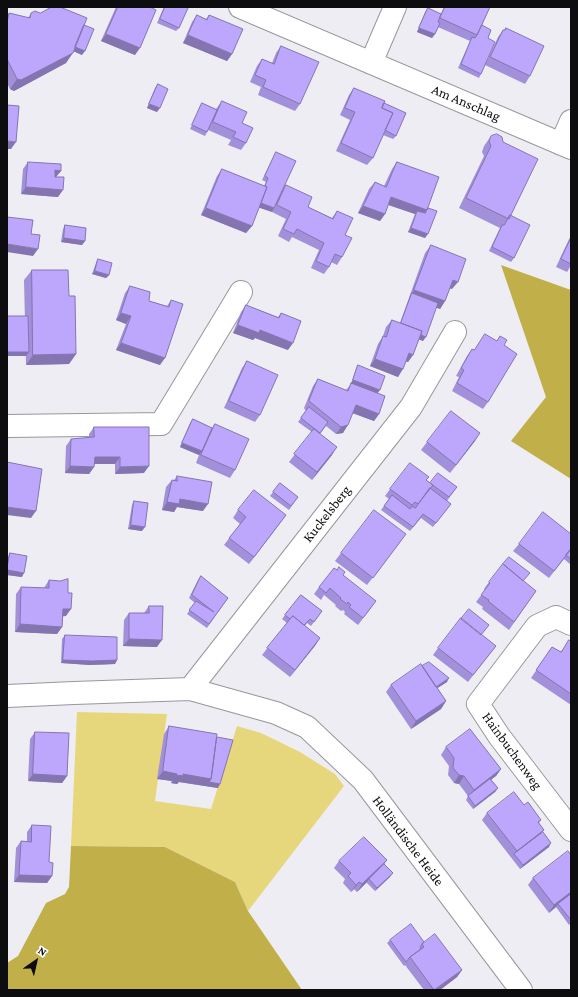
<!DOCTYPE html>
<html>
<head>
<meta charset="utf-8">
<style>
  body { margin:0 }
  #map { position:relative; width:578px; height:997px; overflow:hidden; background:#eeedf3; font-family:"Crimson Pro",serif }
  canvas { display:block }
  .frame { position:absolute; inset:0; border:8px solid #0d0c0e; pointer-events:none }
  .north { position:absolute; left:16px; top:941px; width:40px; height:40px; -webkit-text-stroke:3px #fff; paint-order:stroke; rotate:34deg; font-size:11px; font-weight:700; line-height:16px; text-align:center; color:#0d0c0e }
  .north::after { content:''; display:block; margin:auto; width:14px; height:18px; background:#0d0c0e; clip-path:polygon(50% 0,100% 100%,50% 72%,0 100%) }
</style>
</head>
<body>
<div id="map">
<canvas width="578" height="997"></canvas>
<div class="frame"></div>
<div class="north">N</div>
</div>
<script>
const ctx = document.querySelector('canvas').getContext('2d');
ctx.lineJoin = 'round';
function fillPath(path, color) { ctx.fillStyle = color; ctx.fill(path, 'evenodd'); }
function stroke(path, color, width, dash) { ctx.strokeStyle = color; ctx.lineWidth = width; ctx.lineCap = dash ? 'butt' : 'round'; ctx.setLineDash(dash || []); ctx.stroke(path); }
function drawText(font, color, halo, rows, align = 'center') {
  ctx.font = font + ' "Crimson Pro",serif'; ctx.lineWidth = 3.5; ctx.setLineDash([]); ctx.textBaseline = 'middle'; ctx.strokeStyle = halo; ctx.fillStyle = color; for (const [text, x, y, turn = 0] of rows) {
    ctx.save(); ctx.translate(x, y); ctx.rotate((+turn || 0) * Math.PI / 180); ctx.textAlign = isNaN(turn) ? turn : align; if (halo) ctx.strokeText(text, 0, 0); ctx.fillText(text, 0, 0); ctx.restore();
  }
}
fillPath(new Path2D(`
  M77 712 167 714 155 801 211 809 237 726 261 733 300 752 335 774 344 786 248 911 235 882 165 847 71 846Z`), '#e7d77c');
fillPath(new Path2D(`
  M501 265 571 290V479L511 441 546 397Z
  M71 846 165 847 235 882 248 911 302 990H7V963L18 956 46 903 65 894 69 887Z`), '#c1af4a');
const minor = new Path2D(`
  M240 7 571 148
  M371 63 395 7
  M561 144 571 121
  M7 426 161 424 241 292
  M571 624 556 617 537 626 478 704 499 736 571 830
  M190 689 276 713 307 727 363 780 521 990
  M7 696 74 693 190 689 411 407 455 332`);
stroke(minor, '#98979c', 24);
stroke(minor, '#fff', 22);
fillPath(new Path2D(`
  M116 7H150L135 55 101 41Z
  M164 7H186L179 28 176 31 157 23Z
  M444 7H490L482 25 488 38 487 61 498 37 503 30H504L506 28 530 76 525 84 485 65 481 74 479 78 458 68 470 41 438 27 435 34 432 38 417 32 425 12 428 8 441 14Z
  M9 13 28 18 31 13H40L84 25 82 55 73 51 66 63 14 91 10 89 7 83V17Z
  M197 15 206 19 209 15 232 54 227 61 183 43 192 22Z
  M281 46 300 104 295 111 258 95 261 87 250 82 257 66 262 59 272 63 276 53Z
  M158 84 157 112 147 108 155 88Z
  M354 88 384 103 396 136 393 139 383 135 373 158 367 165 336 151 350 120 340 115 349 95Z
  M222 101 242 123 246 143 241 150 228 145 231 140 208 130 205 136 190 129 200 107 202 103 216 109Z
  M491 136 510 215 514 258 511 262 489 251 500 228 459 208 484 156 482 152 484 146Z
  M276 152 283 189 286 185 308 207 332 218 337 211 345 235 342 257 337 265 331 262 329 267 324 274 311 268 319 250 292 237 289 242 278 236 286 219 272 212 259 207 252 226 246 233 201 215 217 176 222 169 264 186 266 182 262 180Z
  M28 162 61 171 56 177 58 197 21 194 23 169Z
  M397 162 428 208 425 238 408 232 415 214 388 205 385 214 380 221 358 213 369 189 375 182 384 186 392 169Z
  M65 225 85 241 82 245 61 242 63 229Z
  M571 235V268L570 267 567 272 556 267Z
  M431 245 452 289 450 288 445 301 440 309 436 307 423 341 419 339 413 355 408 362 406 361 398 377 370 366 378 344 383 336 386 327 392 320 400 323 425 253Z
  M98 259 109 275 106 278 92 274 96 263Z
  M32 270 69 296 76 354 69 364 26 365 24 280Z
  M130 286 149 301 167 306 171 300 160 365 116 350 126 324 116 320 125 293Z
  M246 305 278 317 281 313 288 350 255 338 253 340 233 333 241 312Z
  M500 336 504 345 488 402 483 409 452 391 459 377 456 376 467 356 472 349 474 350 497 341Z
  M247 361 260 415 255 422 224 408 242 368Z
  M358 365 378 393 379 414 374 421 352 413 343 433 336 434 326 426 320 434 332 455 312 480 289 462 312 432 298 422 306 411 304 408 313 386 318 379 346 390 351 384 356 369Z
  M193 419 212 428 215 424 235 470 230 478 196 463 199 455 180 447 190 423Z
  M94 427 144 473 115 474V464H94V467L89 474 65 473 66 446 71 439 89 438V434Z
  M475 441 450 473 421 450 427 442Z
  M177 476 203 511 177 507 174 512 162 510 166 487 172 480H174Z
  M426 480 430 483 457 487 447 501 451 504 433 527 421 518 410 531 381 510 389 499 385 496 390 489Z
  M280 483 298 497 289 510 270 496Z
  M134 501 142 531 128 529 132 505Z
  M238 510 286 515 249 564 224 545 240 524 233 518Z
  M571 534V565L564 559 549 578 513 551 519 544Z
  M401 541 367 585 335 561 341 553Z
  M10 553 22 577 7 575V559Z
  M343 575 371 608 358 625 344 614 345 612 343 610 341 611 335 606 336 605 324 595 321 600 314 594 319 587Z
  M201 576 228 598 207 628 187 614 195 603 189 598 198 580Z
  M49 580 66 616H63L62 627 57 634 15 632 16 594 21 587 44 588Z
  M523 581 536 591 509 630 482 609 483 607 476 602 485 590 484 589 489 582Z
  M301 595 322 611 311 626 307 623 305 626 320 638 290 677 262 655 287 623 282 619Z
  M149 606 157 647 123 646 124 620 129 613H144Z
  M65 635 117 660 115 664 90 665 61 663 62 639Z
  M571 642V705L531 678 552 647 560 652Z
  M496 646 468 682 433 655 438 648Z
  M422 666 447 682 437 688 446 701 441 709 411 729 386 692 391 685Z
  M169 726 217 737 218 788 179 782 177 784 171 783 172 781 157 779 164 734Z
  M35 732 67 776 62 783 28 781 30 739Z
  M446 747 501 769 496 776 491 779 498 788 495 792 473 809 466 800 468 796 459 784 454 783 448 775 449 766 441 755Z
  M524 805 541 820 539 823 544 830 541 833 549 847 520 869 482 820 487 813Z
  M32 825 49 862 52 876 47 883 14 882 16 848 21 841H27V832Z
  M571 855V923L569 925 556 907 549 913 528 885 533 878Z
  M387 860 384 864 390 877 375 891 366 882H367L357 892 354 889 351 892 343 883 345 879 334 868 339 861Z
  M390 940 424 942 462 970 457 977 440 990H424L405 965 404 966 387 943Z`), '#a390da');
fillPath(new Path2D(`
  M419 28 435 34 432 38 417 32Z
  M106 34 140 48 135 55 101 41Z
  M188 35 232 54 227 61 183 43Z
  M74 46 85 51 82 55 71 50Z
  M73 53 66 63 14 91 10 89 17 79Z
  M149 104 160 108 157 112 147 108Z
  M7 141 16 142 11 149H7Z
  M55 170 61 171 55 178H50Z
  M26 187 63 190 58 197 21 194Z
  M391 197 427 210 422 217 417 211 415 214 386 204Z
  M260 203 274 208 272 212 257 207Z
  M363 206 385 214 380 221 358 213Z
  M206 208 252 226 246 233 201 215Z
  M411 228 428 234 425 238 408 232Z
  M64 238 85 241 82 245 61 242Z
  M7 244 38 249 33 256 7 252Z
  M95 271 109 275 106 278 92 274Z
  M453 280 458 282 452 289 448 288Z
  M414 290 445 301 440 309 410 298 412 293Z
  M121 313 131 316 126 324 116 320Z
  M238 325 260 330 293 343 288 350 255 338 253 340 233 333Z
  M400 327 426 337 423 341 397 331Z
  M121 343 165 358 160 365 116 350Z
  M7 352H29L26 356H7Z
  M409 353 413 355 408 362 404 361Z
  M76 354 69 364 26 365 33 355Z
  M375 359 403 369 398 377 370 366Z
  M353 380 380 390 377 394 350 384Z
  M356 405 379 414 374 421 350 412Z
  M348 425 343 433 336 434 341 427Z
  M480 433 475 441 450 473Z
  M182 443 202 451 199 455 180 447Z
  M337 447 332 455 312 480 317 472Z
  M95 457H120L115 464H89Z
  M70 466 94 467 89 474 65 473Z
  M149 466 144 473 115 474 120 467Z
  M180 499 208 504 203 511 177 507 174 512 162 510 167 502Z
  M7 507 36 511 31 518 7 515Z
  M286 515 281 522 249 564 254 557Z
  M131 525 145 527 142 531 128 529Z
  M7 570 24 573 22 577 7 575Z
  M63 609H71L66 616 58 617Z
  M20 624 62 627 57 634 15 632Z
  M320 638 315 646 290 677 295 670Z
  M129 639 162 640 157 647 123 646Z
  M63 660H117L115 664 90 665 61 663Z
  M449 678 447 682 430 693 433 689Z
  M446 701 441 709 411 729 416 721Z
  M501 769 496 776 469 797 474 790Z
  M163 771 177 774 172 781 157 779Z
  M33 774 67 776 62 783 28 781Z
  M183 774 211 779 220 784 218 788 179 782 177 784 171 783 176 775Z
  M459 775 464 776 459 784 454 783Z
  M498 788 495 792 473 809 475 806Z
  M544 830 539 837 514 854 517 851Z
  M551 843 549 847 520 869 523 865Z
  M387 860 382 867 369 879 367 882 357 892 362 884Z
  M393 873 390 877 375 891 377 888Z
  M19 875 52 876 47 883 14 882Z
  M359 882 354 889 351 892 356 885Z
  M571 892V895L558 904 556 907 549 913 554 905Z
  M462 970 457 977 440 990H435Z`), '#8475b1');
const building = new Path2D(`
  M52 7H60L87 18 73 53 21 80 17 79 7 59V22L9 13 30 18 31 13 35 11 40 13Z
  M118 7H150L156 10 140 48 106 34Z
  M165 7H186L188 8 179 28 160 19Z
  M445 7H490L477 35 440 18Z
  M428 8 441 14 438 22 440 23 435 34 419 28Z
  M197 15 207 20 209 15 243 29 232 54 188 35Z
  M84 25 94 29 85 51 75 47Z
  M482 25 491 30 488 38 495 42 481 74 461 64 472 37 475 38 477 35Z
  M506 28 544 46 530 76 490 57 503 30H505Z
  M281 46 319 62 300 104 263 87 266 80 255 75 262 59 274 64Z
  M158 84 168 89 160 108 149 104Z
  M354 88 385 101 382 108 393 113 373 158 341 143 355 112 345 108Z
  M222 101 247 112 242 123 253 128 246 143 233 137 236 132 213 122Z
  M202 103 217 110 207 132 192 125Z
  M384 103 406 113 396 136 385 130 393 113 382 108Z
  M7 105 19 106 16 142 7 141Z
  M497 134 502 137 503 142 538 159 509 219 466 198 491 146 489 141 491 136Z
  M276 152 296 161 274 208 261 203 267 187 265 186 268 178 265 176Z
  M28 162 61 164V171L55 170V177H64L63 190 26 187Z
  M397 162 439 177 427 210 391 197 385 214 363 206 375 182 386 187Z
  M222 169 267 187 252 226 206 208Z
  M286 185 312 197 308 207 333 219 337 211 353 218 345 235 352 238 342 257 335 254 329 267 316 261 324 243 297 229 294 234 283 229 291 212 277 205Z
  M428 208 437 211 428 234 411 228 417 211 425 213Z
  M510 215 530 225 514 258 492 247 502 225H504Z
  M7 217 33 220 31 234 40 235 38 249 7 244Z
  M65 225 86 228 85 241 64 238Z
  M571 238V264L561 259Z
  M431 245 466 259 458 282 453 280 445 301 414 290Z
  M98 259 112 263 109 275 95 271Z
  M32 270H68L69 296H75L76 354 33 355Z
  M130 286 150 292 149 301 169 307 171 300 183 304 165 358 121 343 131 316 121 313Z
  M412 293 438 303 426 337 421 335 422 331 401 323Z
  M246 305 279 318 281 313 301 321 293 343 260 330 259 333 238 325Z
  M7 316H28L29 352H7Z
  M392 320 422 331 413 355 409 353 403 369 375 359 383 336 386 337Z
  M485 334 497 341 500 336 507 340 504 345 517 354 488 402 457 383 464 370 461 368 472 349 474 350Z
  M247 361 278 375 260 415 229 401Z
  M358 365 385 376 380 390 353 380Z
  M318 379 348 391 351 383 385 396 379 414 356 405 348 425 341 427 309 401Z
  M309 407 328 422 320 433 301 418Z
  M451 411 480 433 456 465 427 442Z
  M193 419 212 428 202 451 182 443Z
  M215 424 249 439 235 470 201 455Z
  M94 427H149V466L120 467V457H95L94 467 70 466 71 439 94 437Z
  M314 429 337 447 317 472 294 454Z
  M7 462 42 469 36 511 7 507Z
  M410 463 429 477 426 480 433 485 418 504 415 502 412 505 390 489Z
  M438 473 457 487 449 497 430 483Z
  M177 476 212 482 208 504 180 499 179 504 167 502 172 480 177 481Z
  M280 483 298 497 291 506 273 492Z
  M430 488 451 504 436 523 423 514 413 527 384 506 392 495 410 509 412 506 415 508Z
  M254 490 286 515 254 557 229 538 246 517 238 510Z
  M134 501 148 503 145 527 131 525Z
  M374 510 406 534 373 578 341 553Z
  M543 512 571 534V549L554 571 519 544Z
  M571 549V559L566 555Z
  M10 553 27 556 24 573 7 570Z
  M509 557 530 573 523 581 503 564Z
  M503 564 536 591 514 622 488 601 489 600 481 595 490 583 489 582Z
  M339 567 345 572 343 575 376 601 363 618 349 607 351 605 348 602 347 604 340 599 341 598 330 588 326 593 319 587 334 568 337 570Z
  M201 576 228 598 209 624 189 610 196 601 214 612 192 595Z
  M68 579V593H72L71 609H63L62 627 20 624 21 587 49 588V580L60 581Z
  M301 595 322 611 314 622 310 619 304 625 293 616 290 619 285 615Z
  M149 606H163L162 640 129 639V613H149Z
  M469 609 489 625 481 635 461 619Z
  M293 616 320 638 295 670 267 648Z
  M461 618 496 646 473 675 438 648Z
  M65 635 117 637V660L92 661 63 660Z
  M569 640 571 642V694L536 670 552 647 561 652Z
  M429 662 449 678 436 687 422 666Z
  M421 664 446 701 416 721 391 685Z
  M169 726 217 734 211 779 183 774V776L176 775 177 774 163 771Z
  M470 729 501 769 474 790 464 776 459 775 453 768 454 758 446 747Z
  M35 732 69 733 67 776 33 774Z
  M217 737 233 740 220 784 209 782 211 779Z
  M490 779 498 788 475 806 468 796Z
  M514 792 524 805 528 802 541 820 538 822 544 830 517 851 487 813Z
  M32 825 51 826 49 862 53 863 52 876 19 875 21 841 31 842Z
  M543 832 551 843 523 865 514 854Z
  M364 837 387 860 362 884 359 882 356 885 348 876 351 873 339 861Z
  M568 851 571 855V892L554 905 533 878Z
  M384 864 393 873 377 888 369 879Z
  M571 894V920L558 904Z
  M411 924 424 942 420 947 421 949 410 957 406 962 390 940Z
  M435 934 462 970 434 990 410 957 424 947 422 944Z`);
fillPath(building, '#bda7fd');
stroke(building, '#8475b1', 1);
drawText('14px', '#0d0c0e', '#fff', [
  ["Am Anschlag",466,103,23],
  ["Kuckelsberg",327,514,-52],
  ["Hainbuchenweg",512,751,54],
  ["Holländische Heide",408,841,53]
]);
</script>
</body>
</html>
